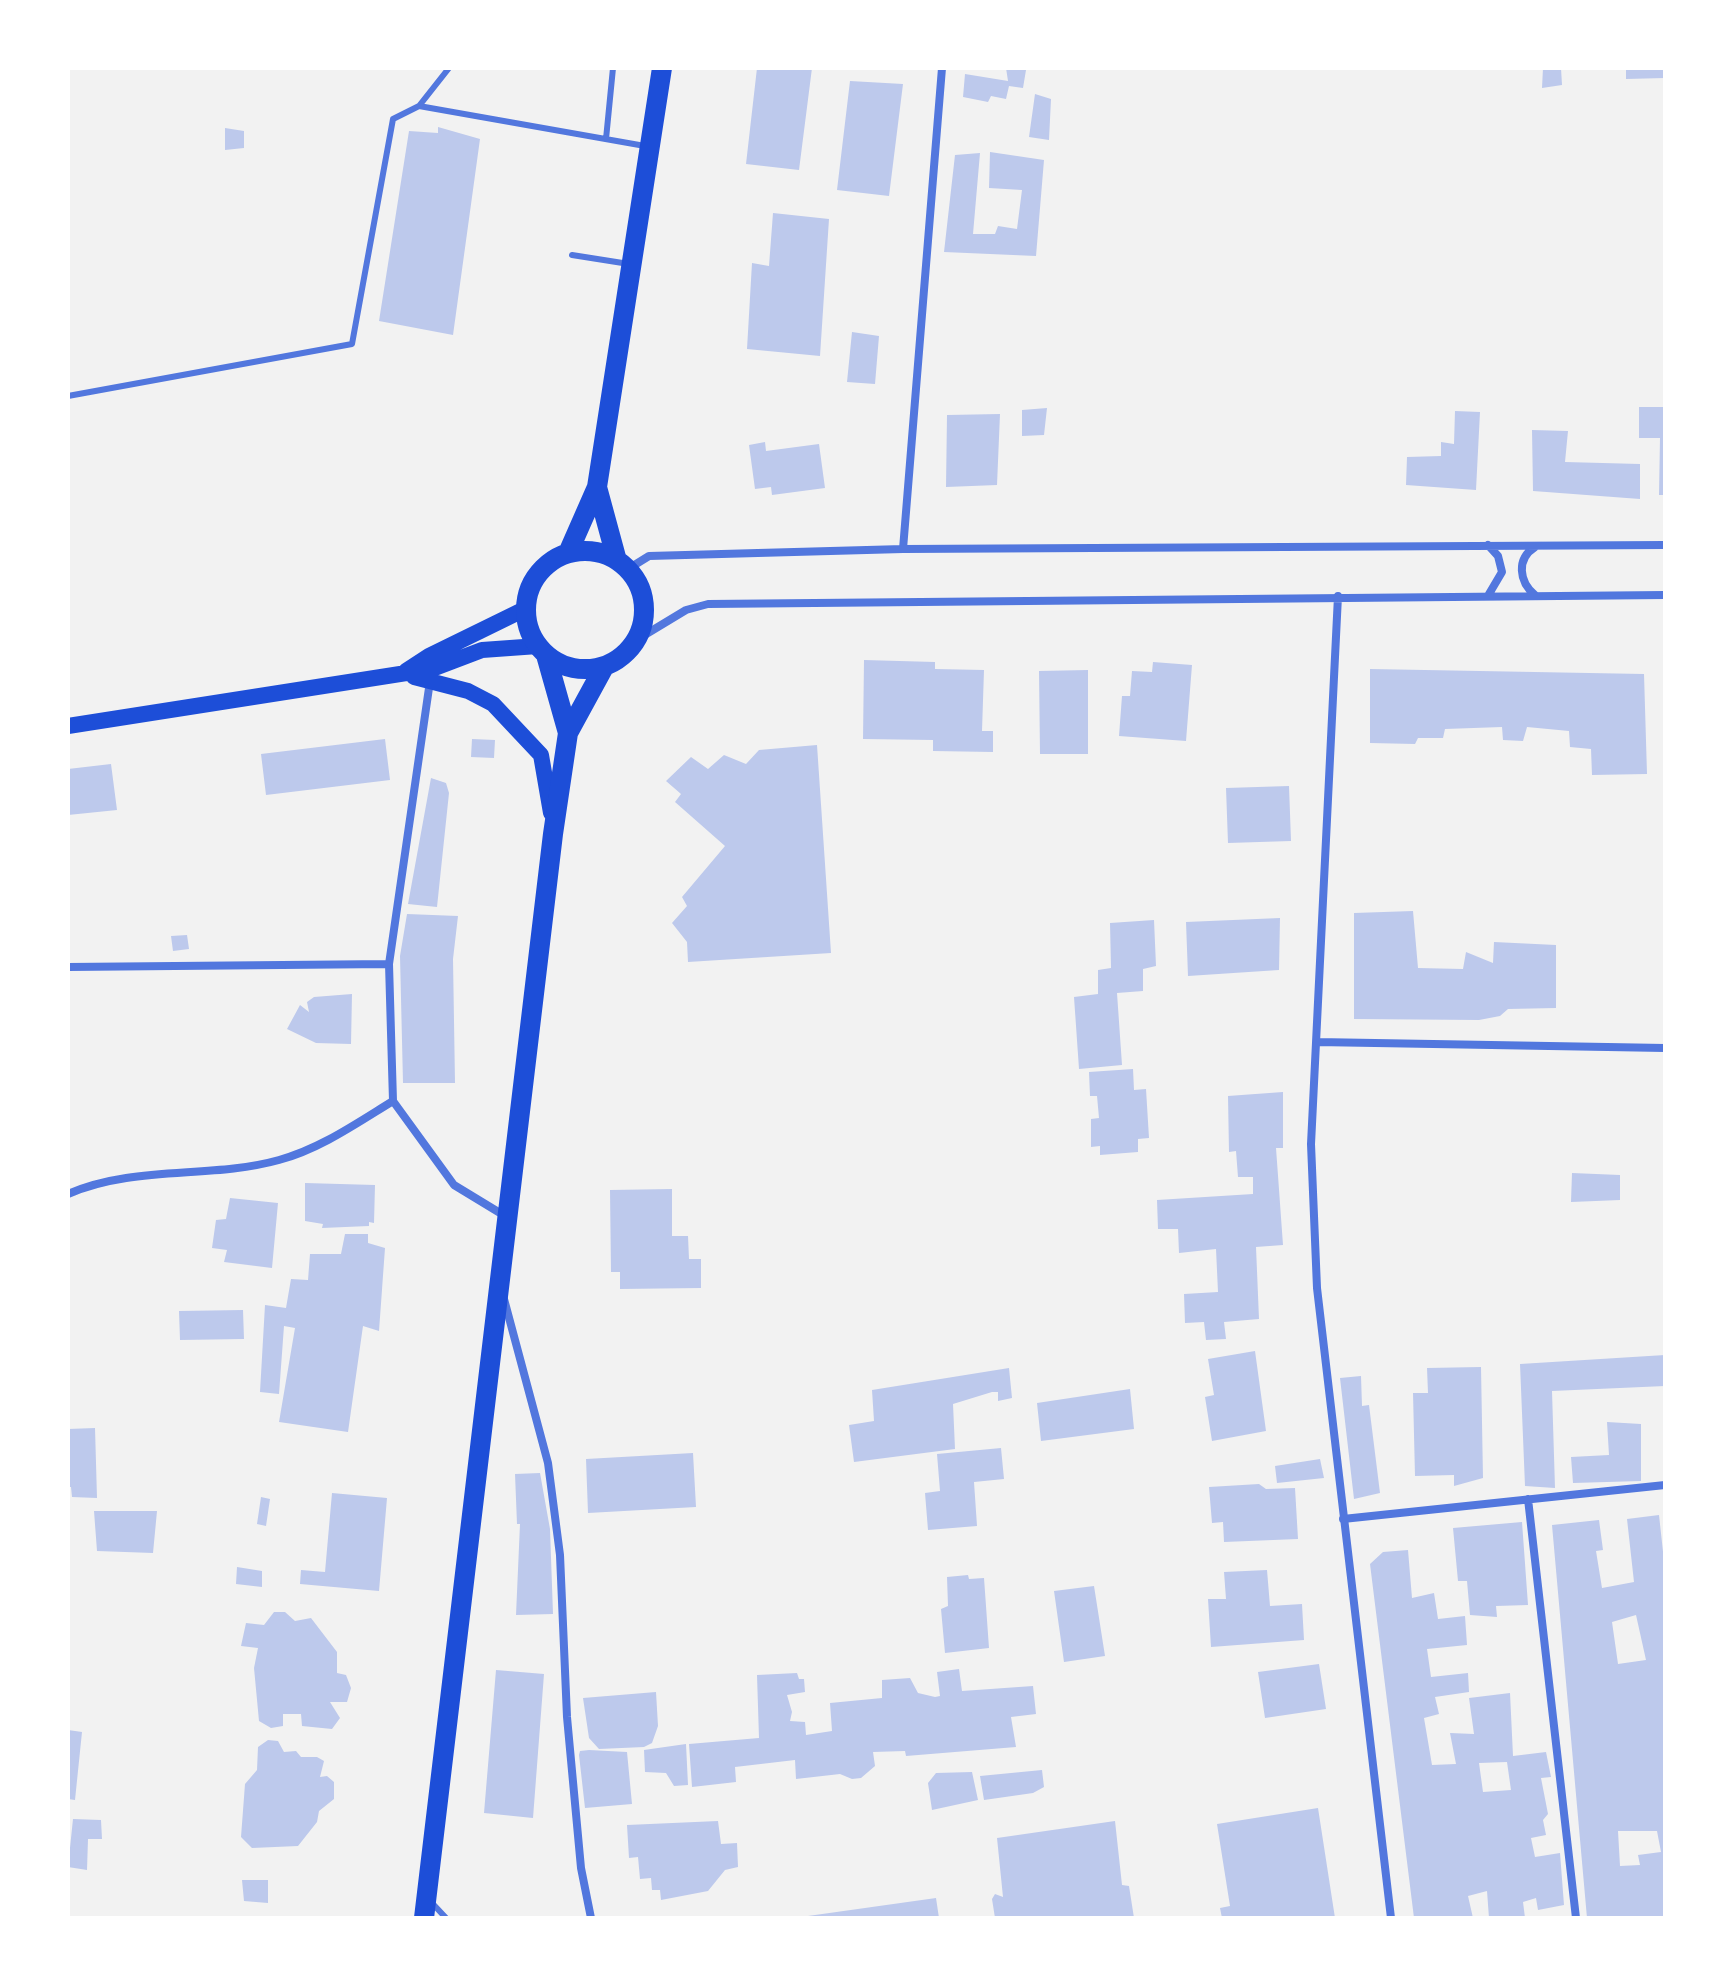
<!DOCTYPE html>
<html>
<head>
<meta charset="utf-8">
<style>
  body { margin:0 }
  #map { position:relative; width:1733px; height:1986px; overflow:hidden; background:#f2f2f2; font-family:Roboto,sans-serif }
  canvas { display:block }
  .frame { position:absolute; inset:0; border:70px solid #fff; pointer-events:none }
</style>
</head>
<body>
<div id="map">
<canvas width="1733" height="1986"></canvas>
<div class="frame"></div>
</div>
<script>
const ctx = document.querySelector('canvas').getContext('2d');
ctx.lineJoin = 'round';
function fillPath(path, color) { ctx.fillStyle = color; ctx.fill(path, 'evenodd'); }
function stroke(path, color, width, dash) { ctx.strokeStyle = color; ctx.lineWidth = width; ctx.lineCap = dash ? 'butt' : 'round'; ctx.setLineDash(dash || []); ctx.stroke(path); }
fillPath(new Path2D(`
  M757 68H812L799 170 746 164Z
  M1006 68 1026 70 1023 88 1009 86 1006 99 991 96 988 102 963 97 965 74 1008 81Z
  M1543 68H1561L1562 85 1542 88Z
  M1626 68H1665V78L1626 79Z
  M850 81 903 84 889 196 837 190Z
  M1035 94 1051 99 1049 140 1029 137Z
  M438 127 480 139 453 335 379 321 409 131 438 133Z
  M225 128 244 131V148L225 150Z
  M990 152 1044 160 1036 256 944 252 955 155 980 153 973 234H995L998 226 1017 229 1022 190 989 188Z
  M773 213 829 219 820 356 747 349 752 263 769 266Z
  M852 332 879 336 875 384 847 382Z
  M1639 407H1665V495H1659L1660 438H1639Z
  M1047 408 1044 435 1022 436V410Z
  M1455 411 1480 412 1476 490 1406 485 1407 457 1441 456V442L1454 444Z
  M1000 414 997 485 946 487 947 415Z
  M1532 430 1568 431 1565 462 1640 464V499L1533 491Z
  M765 442 766 451 819 444 825 488 772 495 771 487 755 489 749 445Z
  M864 660 935 662V669L984 670 982 731H993V752L933 751V740L863 739Z
  M1153 662 1192 665 1186 741 1119 736 1122 696H1130L1132 671 1152 672Z
  M1370 669 1644 674 1647 774 1592 775 1591 749 1570 747 1569 731 1527 727 1523 741 1503 740 1502 727 1445 729 1443 738H1418L1415 744 1370 743Z
  M1088 670V754H1040L1039 671Z
  M385 739 390 780 266 795 261 754Z
  M472 739 495 740 494 758 471 757Z
  M817 745 831 953 688 962 687 942 672 923 687 906 682 897 725 846 675 802 681 794 666 781 691 757 708 769 724 755 746 764 759 750Z
  M111 764 117 810 68 815V769Z
  M431 778 446 783 449 793 437 907 408 904Z
  M1289 786 1291 841 1228 843 1226 788Z
  M1413 911 1418 968 1463 969 1466 952 1493 963 1494 942 1556 945V1008L1508 1009 1500 1016 1479 1020 1354 1019V913Z
  M407 914 458 916 453 959 455 1083H403L400 956Z
  M1280 918 1279 970 1188 976 1186 922Z
  M1154 920 1156 966 1143 969V991L1117 993 1122 1065 1079 1069 1074 997 1098 994V970L1111 968 1110 923Z
  M187 935 189 949 173 951 171 936Z
  M352 994 351 1044 316 1043 287 1029 300 1005 309 1012 307 1002 314 997Z
  M1133 1069 1134 1090 1146 1089 1149 1138 1138 1139V1152L1100 1155V1146L1091 1147V1119L1099 1118 1097 1096H1090L1089 1072Z
  M1283 1092V1148H1276L1283 1245 1256 1247 1259 1319 1224 1322 1226 1339 1206 1340 1204 1322 1185 1323 1184 1294 1218 1292 1216 1249 1179 1253 1178 1229H1158L1157 1200 1253 1194V1177H1238L1236 1151 1229 1152 1228 1096Z
  M1572 1173 1620 1175V1200L1571 1202Z
  M305 1183 375 1185 374 1223 369 1222V1226L322 1228 323 1224 305 1221Z
  M672 1189V1236H688L689 1259H701V1288L620 1289V1272H611L610 1190Z
  M230 1198 278 1203 272 1268 224 1262 227 1250 212 1248 216 1220 226 1219Z
  M345 1234H368V1243L385 1248 379 1331 363 1326 348 1432 279 1422 295 1328 284 1326 279 1394 260 1392 265 1305 286 1308 291 1279 308 1280 310 1254H341Z
  M243 1310 244 1339 180 1340 179 1311Z
  M1255 1351 1266 1431 1212 1441 1205 1397 1214 1395 1208 1359Z
  M1665 1355V1386L1552 1391 1555 1488 1525 1486 1520 1364Z
  M1481 1367 1483 1478 1454 1486V1475L1415 1476 1413 1393H1428L1427 1368Z
  M1009 1368 1012 1398 998 1401V1392H992L953 1404 955 1449 854 1462 849 1425 874 1421 872 1390Z
  M1361 1376 1362 1406 1369 1405 1380 1493 1354 1499 1340 1378Z
  M1130 1389 1134 1429 1041 1441 1037 1403Z
  M1607 1422 1641 1424V1481L1573 1483 1571 1457 1609 1455Z
  M95 1428 97 1498 72 1497 71 1487H68V1429Z
  M1001 1448 1004 1479 974 1482 977 1526 928 1530 925 1493 940 1491 937 1454Z
  M693 1453 696 1507 588 1513 586 1459Z
  M1320 1459 1324 1478 1277 1483 1275 1466Z
  M540 1473 550 1529 553 1614 516 1615 520 1524H517L515 1474Z
  M1259 1484 1266 1489 1295 1488 1298 1539 1224 1542 1223 1522 1212 1523 1209 1487Z
  M332 1493 387 1498 379 1591 300 1584 301 1570 325 1572Z
  M261 1497 270 1499 266 1526 257 1524Z
  M94 1511H157L153 1553 97 1551Z
  M1659 1515 1665 1570V1918H1587L1552 1525 1599 1520 1603 1550 1596 1551 1602 1588 1634 1582 1627 1519ZM1636 1615 1646 1660 1618 1664 1612 1622ZM1618 1831H1657L1661 1852 1638 1855 1640 1865 1620 1866Z
  M1522 1522 1528 1605 1496 1606 1497 1617 1470 1615 1467 1581H1458L1453 1528Z
  M1408 1550 1412 1598 1434 1593 1438 1619 1465 1616 1467 1645 1427 1649 1431 1677 1468 1673 1469 1692 1435 1697 1439 1714 1424 1718 1432 1765 1456 1764 1450 1733 1474 1734 1469 1698 1510 1693 1513 1756 1546 1752 1551 1777 1541 1778 1548 1814 1543 1820 1546 1835 1531 1838 1535 1857 1560 1853 1564 1905 1538 1910 1536 1898 1523 1902 1525 1918H1489L1487 1891 1468 1896 1473 1918H1414L1370 1564 1383 1552ZM1507 1762 1511 1790 1483 1792 1479 1763Z
  M237 1567 262 1571V1587L236 1584Z
  M1267 1570 1270 1606 1302 1604 1304 1640 1211 1647 1208 1599H1226L1224 1572Z
  M968 1575 969 1579 984 1578 989 1648 945 1653 941 1609 948 1606 947 1577Z
  M1094 1586 1105 1656 1064 1662 1054 1591Z
  M274 1612H285L295 1621 311 1618 337 1652V1673L346 1675 351 1688 347 1702H330L340 1718 332 1729 302 1726 301 1714H283V1726L271 1728 259 1721 254 1668 258 1648 241 1646 246 1623 264 1625Z
  M1319 1664 1326 1709 1265 1718 1258 1672Z
  M959 1669 962 1691 1033 1686 1036 1714 1011 1717 1016 1747 906 1756 905 1751 873 1752 875 1766 861 1778 852 1779 840 1774 796 1779 795 1760 735 1767 736 1782 692 1787 689 1744 759 1738 757 1675 797 1673 799 1679H804L805 1692 787 1695 792 1712 790 1721 805 1722 806 1735 832 1731 830 1703 882 1698V1680L910 1678 918 1693 935 1697 940 1696 937 1672Z
  M496 1670 544 1674 533 1818 484 1813Z
  M656 1692 658 1726 652 1743 644 1747 599 1749 589 1738 583 1698Z
  M68 1730 82 1732 75 1800 68 1799Z
  M268 1740 278 1741 284 1752 296 1751 301 1757H317L324 1761 320 1777 327 1776 334 1782V1799L319 1811 317 1822 298 1846 252 1848 241 1837 245 1784 257 1770 258 1747Z
  M686 1744 688 1785 674 1786 666 1773 645 1772 644 1750Z
  M589 1750 627 1752 632 1804 585 1808 579 1755 580 1751Z
  M1042 1770 1044 1787 1033 1793 984 1800 980 1776Z
  M972 1772 978 1800 932 1810 928 1783 936 1773Z
  M1318 1808 1335 1918H1222L1220 1908 1230 1906 1217 1824Z
  M73 1819 101 1820 102 1839H88L87 1870 68 1867Z
  M718 1821 721 1844 737 1843 738 1867 725 1870 708 1891 661 1900 660 1890H652L651 1878 640 1879 638 1857 629 1858 627 1825Z
  M1115 1821 1122 1885 1129 1886 1134 1918H995L992 1899 995 1894 1003 1897 997 1838Z
  M242 1880H268V1903L244 1901Z
  M936 1898 939 1918H808V1916Z`), '#bdc9ec');
stroke(new Path2D(`
  M419 106 449 68
  M606 139 613 68
  M572 255 629 264
  M68 396 352 344 393 119 419 106 645 146
  M432 1903 446 1918`), '#5277de', 6);
stroke(new Path2D(`
  M1488 545 1498 556 1502 572 1489 594
  M1535 547C1516 559 1519 582 1535 595
  M903 549 942 68
  M628 569 649 556 903 549 1665 545
  M1338 596 1311 1144 1317 1288 1391 1918
  M638 639 686 610 708 604 1665 595
  M68 967 389 964
  M1317 1042 1665 1048
  M393 1101 389 964 430 681
  M68 1194C134 1165 211 1179 279 1160 320 1149 357 1123 393 1101L454 1185 505 1216
  M504 1299 548 1463 560 1555 567 1717 581 1868 591 1918
  M1528 1499 1576 1918
  M1343 1519 1665 1485`), '#5277de', 8);
stroke(new Path2D(`
  M406 671 429 656 525 609
  M414 677 468 691 493 704 541 755 551 813
  M68 726 432 669 482 650 538 646`), '#1d4ed8', 16);
stroke(new Path2D(`
  M597 487 616 557
  M526 610a59 59 0 1 1 118 0a59 59 0 1 1-118 0Z
  M568 553 597 487 662 68
  M546 655 568 733
  M424 1918 553 834 568 733 604 667`), '#1d4ed8', 20);
</script>
</body>
</html>
